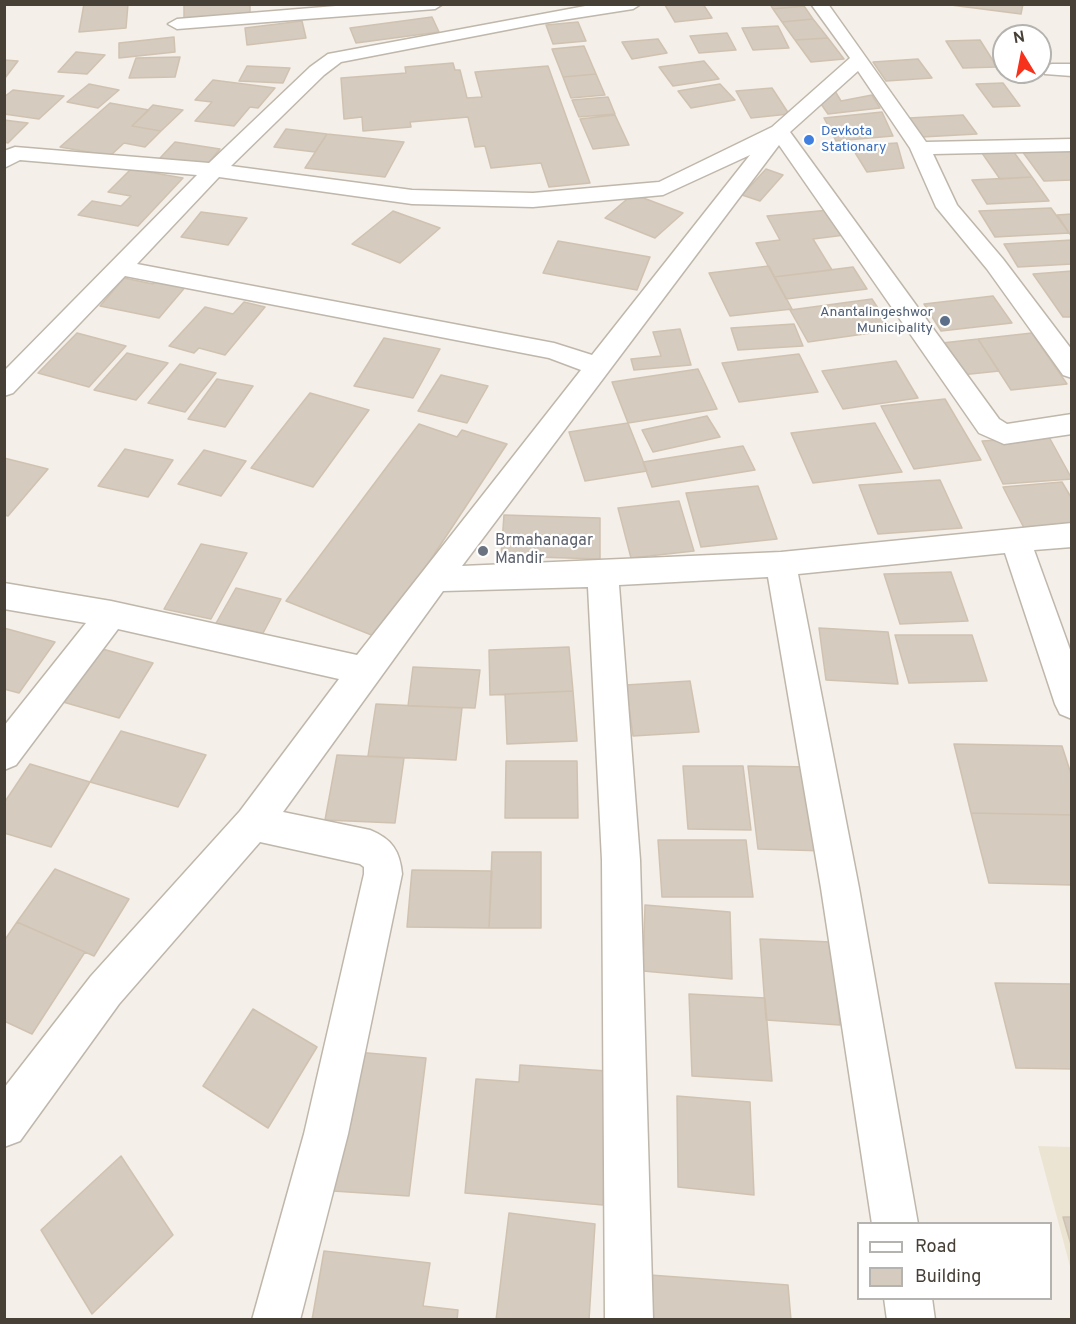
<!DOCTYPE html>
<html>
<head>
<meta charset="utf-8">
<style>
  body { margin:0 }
  #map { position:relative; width:1076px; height:1324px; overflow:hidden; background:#f4efe8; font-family:Overpass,sans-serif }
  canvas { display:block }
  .frame { position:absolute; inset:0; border:6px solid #474037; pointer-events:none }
  .legend { position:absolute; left:857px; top:1222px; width:195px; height:78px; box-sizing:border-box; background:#fff; border:2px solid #b5b3af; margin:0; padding:8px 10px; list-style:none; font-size:18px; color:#474037 }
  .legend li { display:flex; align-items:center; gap:12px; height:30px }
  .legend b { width:30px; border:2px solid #b5b3af }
  .north { position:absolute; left:992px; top:24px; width:60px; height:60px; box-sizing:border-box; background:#fff; border:2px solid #b5b3af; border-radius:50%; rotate:350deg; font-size:16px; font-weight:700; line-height:24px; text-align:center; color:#474037 }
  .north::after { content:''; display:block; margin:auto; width:21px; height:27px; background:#f6321d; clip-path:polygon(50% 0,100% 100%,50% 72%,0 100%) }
</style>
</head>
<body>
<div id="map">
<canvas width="1076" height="1324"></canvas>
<div class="frame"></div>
<ul class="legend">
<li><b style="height:8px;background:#fff"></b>Road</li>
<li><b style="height:16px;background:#d5cbbe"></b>Building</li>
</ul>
<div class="north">N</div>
</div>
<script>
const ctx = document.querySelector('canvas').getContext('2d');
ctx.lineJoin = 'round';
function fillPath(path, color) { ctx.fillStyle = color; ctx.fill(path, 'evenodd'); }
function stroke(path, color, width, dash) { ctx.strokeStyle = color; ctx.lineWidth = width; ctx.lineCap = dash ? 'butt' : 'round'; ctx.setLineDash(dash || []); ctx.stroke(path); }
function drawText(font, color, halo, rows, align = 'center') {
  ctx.font = font + ' Overpass,sans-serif'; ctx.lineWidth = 4.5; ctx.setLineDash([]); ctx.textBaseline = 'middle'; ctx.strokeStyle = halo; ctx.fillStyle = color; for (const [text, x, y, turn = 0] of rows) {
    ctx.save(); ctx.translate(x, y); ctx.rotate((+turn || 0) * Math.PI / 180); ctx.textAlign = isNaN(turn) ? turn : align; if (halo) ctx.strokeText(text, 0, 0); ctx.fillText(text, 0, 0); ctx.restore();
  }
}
fillPath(new Path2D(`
  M1038 1146 1071 1147V1270Z`), '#ece4d2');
const building = new Path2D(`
  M84 4H128L126 28 79 32Z
  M184 4H250V14L184 20Z
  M703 4 712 18 675 22 665 5Z
  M770 4H802L804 6 773 9Z
  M943 4H1023L1021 14Z
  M804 6 813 19 782 22 773 9Z
  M432 17 439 32 356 43 350 28Z
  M813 19 828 38 795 40 782 22Z
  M302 21 306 38 247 45 245 28Z
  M578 22 586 41 553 44 546 25Z
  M778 26 789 48 753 50 742 28Z
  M727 33 736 50 699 53 690 36Z
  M174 37 175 52 119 58V43Z
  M828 38 844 59 811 62 795 40Z
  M658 39 667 53 632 59 622 42Z
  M980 40 997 67 963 68 946 41Z
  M584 46 596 74 563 77 552 49Z
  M76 52 105 55 87 74 58 72Z
  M180 57 175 77 129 78 136 58Z
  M918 59 932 78 886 81 873 62Z
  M4 60 18 61 5 78H4Z
  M704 61 719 79 673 86 659 67Z
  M453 63 455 70H460L467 98 482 97 475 72 548 66 590 183 549 187 541 163 491 168 485 146 475 147 468 117 410 122 411 127 363 131 362 117 344 119 341 78 406 73 405 67Z
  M247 66 290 68 283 83 239 81Z
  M596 74 605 95 571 98 563 77Z
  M213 80 275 88 258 108 250 107 234 126 195 121 212 102 195 100Z
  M1003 83 1020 106 993 107 976 84Z
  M89 84 119 90 98 108 67 102Z
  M720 84 735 100 691 108 678 91Z
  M772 88 789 114 751 118 736 91Z
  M13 90 64 96 39 119 4 114V97Z
  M835 91 841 101 872 95 880 108 828 114 821 104Z
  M608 97 615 114 579 117 572 100Z
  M110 103 149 110 132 126 161 131 145 147 124 143 110 156 60 147Z
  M153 105 183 110 161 131 132 126Z
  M882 112 893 136 836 141 824 118Z
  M615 115 629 145 593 149 580 119Z
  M963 115 977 134 922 137 909 118Z
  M4 120 28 123 8 143 4 142Z
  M286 129 327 134 315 152 274 147Z
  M327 134 404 142 385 177 305 168Z
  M175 142 220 149 206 166 160 158Z
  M897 143 904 168 867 172 851 146Z
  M1072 148V180L1044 181 1022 151Z
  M1013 151 1032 177 1000 179 982 153Z
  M131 169 183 178 138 226 78 215 92 201 121 206 131 196 108 192Z
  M766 169 783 175 760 201 742 195Z
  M1032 177 1049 201 987 204 972 180Z
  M633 194 683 213 655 238 605 218Z
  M1051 208 1069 233 995 237 979 211Z
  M829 210 845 235 813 239 832 270 774 277 756 243 780 240 767 216Z
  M393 211 440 228 400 263 352 244Z
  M201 212 247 218 228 245 181 237Z
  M1072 214V237L1057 215Z
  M1072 240V264L1018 267 1004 244Z
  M558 241 650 257 637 290 543 273Z
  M769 266 792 309 730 316 709 273Z
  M853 267 867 289 786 299 774 277Z
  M1072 271V317H1063L1033 274Z
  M124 278 153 284 157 279 187 285 159 318 100 306Z
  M993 296 1012 323 941 331 924 304Z
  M872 299 892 330 808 342 790 310Z
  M244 302 265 307 225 355 199 348 194 353 169 346 205 307 233 314Z
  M794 324 803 346 738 350 731 328Z
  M680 329 691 365 634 370 631 359 661 356 653 332Z
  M77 333 126 346 89 387 38 373Z
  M1032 333 1067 384 1011 390 978 339Z
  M384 338 440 349 413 398 354 386Z
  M978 339 999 371 961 375 942 343Z
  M127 353 168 363 136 400 94 390Z
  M799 354 818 392 739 402 722 363Z
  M896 361 918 398 843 409 822 371Z
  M180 364 216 373 185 412 148 403Z
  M698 369 717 409 628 423 612 382Z
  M441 375 488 386 467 423 418 411Z
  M217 379 253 386 225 427 188 419Z
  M310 393 369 410 313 487 251 468Z
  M945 399 981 460 914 469 881 406Z
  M707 416 720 437 653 452 642 430Z
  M628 423 647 471 585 481 569 432Z
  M875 423 902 472 813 483 791 433Z
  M419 424 457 437 462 430 507 444 379 638 286 601Z
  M1049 437 1072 479 1003 484 982 441Z
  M743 446 755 470 652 487 643 462Z
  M125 449 173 460 148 497 98 486Z
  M204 450 246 461 221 496 178 484Z
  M4 458 48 469 8 516 4 515Z
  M940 480 962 528 878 534 859 485Z
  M1062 482 1072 499V524L1024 528 1003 487Z
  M758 486 777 539 701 547 686 493Z
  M679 501 694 551 631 558 618 508Z
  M504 515 600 518V559L501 556Z
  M201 544 247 553 211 619 164 609Z
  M951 572 968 621 900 624 884 574Z
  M236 588 281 599 261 637 215 625Z
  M4 628 55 642 19 693 4 689Z
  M819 628 888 632 898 684 826 680Z
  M895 635H972L987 681 909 683Z
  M569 647 573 691 490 695 489 650Z
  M99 648 153 663 119 718 63 702Z
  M413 667 480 670 475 708 408 706Z
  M690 681 699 732 633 736 626 685Z
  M573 691 577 741 507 744 505 694Z
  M376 704 462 708 456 760 368 756Z
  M121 731 206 755 178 807 90 782Z
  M954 744 1062 746 1072 777V815L971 813Z
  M337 755 404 758 395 823 325 820Z
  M506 761H577L578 818H505Z
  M30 764 90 782 51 847 4 833V803Z
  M683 766H743L751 830 688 829Z
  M748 766 813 767 826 851 758 849Z
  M971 813 1072 815V885L989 883Z
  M658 840H746L753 897H662Z
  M492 852H541V928H489Z
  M55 869 129 899 94 956 17 922Z
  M412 870 492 871 489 928 407 927Z
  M645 905 730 912 732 979 643 971Z
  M17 922 85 952 32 1034 4 1021V941Z
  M760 939 831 942 840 1025 766 1020Z
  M995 983 1072 984V1069L1016 1068Z
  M689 994 765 998 772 1081 692 1076Z
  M253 1009 317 1047 268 1128 203 1086Z
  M356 1052 426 1058 409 1196 333 1191Z
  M520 1065 607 1071 603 1205 465 1193 476 1079 519 1082Z
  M677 1096 750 1102 754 1195 678 1187Z
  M121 1156 173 1235 92 1314 41 1230Z
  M509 1213 595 1224 589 1320H496Z
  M1063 1217H1072V1248Z
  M324 1251 430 1263 423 1306 458 1310 457 1320H312Z
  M650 1275 788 1285 791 1320H650Z`);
fillPath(building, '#d5cbbe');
stroke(building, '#d0c2b1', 1.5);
const minor = new Path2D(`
  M360 4H443L435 9 177 29 168 24 177 19Z
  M596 4H641L633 9 537 24 341 62 324 75 231 166 412 190 533 193 659 182 772 127 850 58 811 4H828L926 142 1072 139V151L933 154 957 205 1003 259 1072 350V378L1063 375 987 269 936 207 910 148 858 71 790 132 999 419 1007 424 1072 414V434L1004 444 979 433 779 145 462 566 781 552 1072 523V547L1034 550 1072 655V719L1060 714 1055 704 1005 553 798 574 859 888 918 1224H872L821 888 768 577 619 585 640 860 653 1320H605L602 860 588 587 443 591 283 812 370 830C392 839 400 851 402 874L348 1134 300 1320H252L304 1134 364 874V867L360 864 260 842 119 1004 20 1141 4 1147V1088L91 976 240 811 339 679 118 629 16 765 4 770V726L86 623 4 609V583L111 601 357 655 581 370 549 358 125 276 13 393 4 396V371L197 175 20 160 4 168V151L15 147 209 163 310 67 328 54ZM750 155 592 355 554 343 137 264 219 177 412 204 533 207 663 195Z
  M1052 64H1072V76L1045 74 1042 70 1045 66Z
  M884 1298H932L935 1320H887Z`);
stroke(minor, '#bfb7ab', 3);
fillPath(minor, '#fff');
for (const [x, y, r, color] of [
  [809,140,6,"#3f7fe0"],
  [945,321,6,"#5c6f8a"],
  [483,551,6,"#6b7280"]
]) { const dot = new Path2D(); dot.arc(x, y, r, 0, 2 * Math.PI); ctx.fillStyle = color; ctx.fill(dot); stroke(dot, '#fff', 2); }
drawText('14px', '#366cbe', '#fff', [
  ["Devkota",821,132],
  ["Stationary",821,148]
], 'left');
drawText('14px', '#4e5e75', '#fff', [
  ["Anantalingeshwor",933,313],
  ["Municipality",933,329]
], 'right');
drawText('16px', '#5b616d', '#fff', [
  ["Brmahanagar",495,542],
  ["Mandir",495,560]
], 'left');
</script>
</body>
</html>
